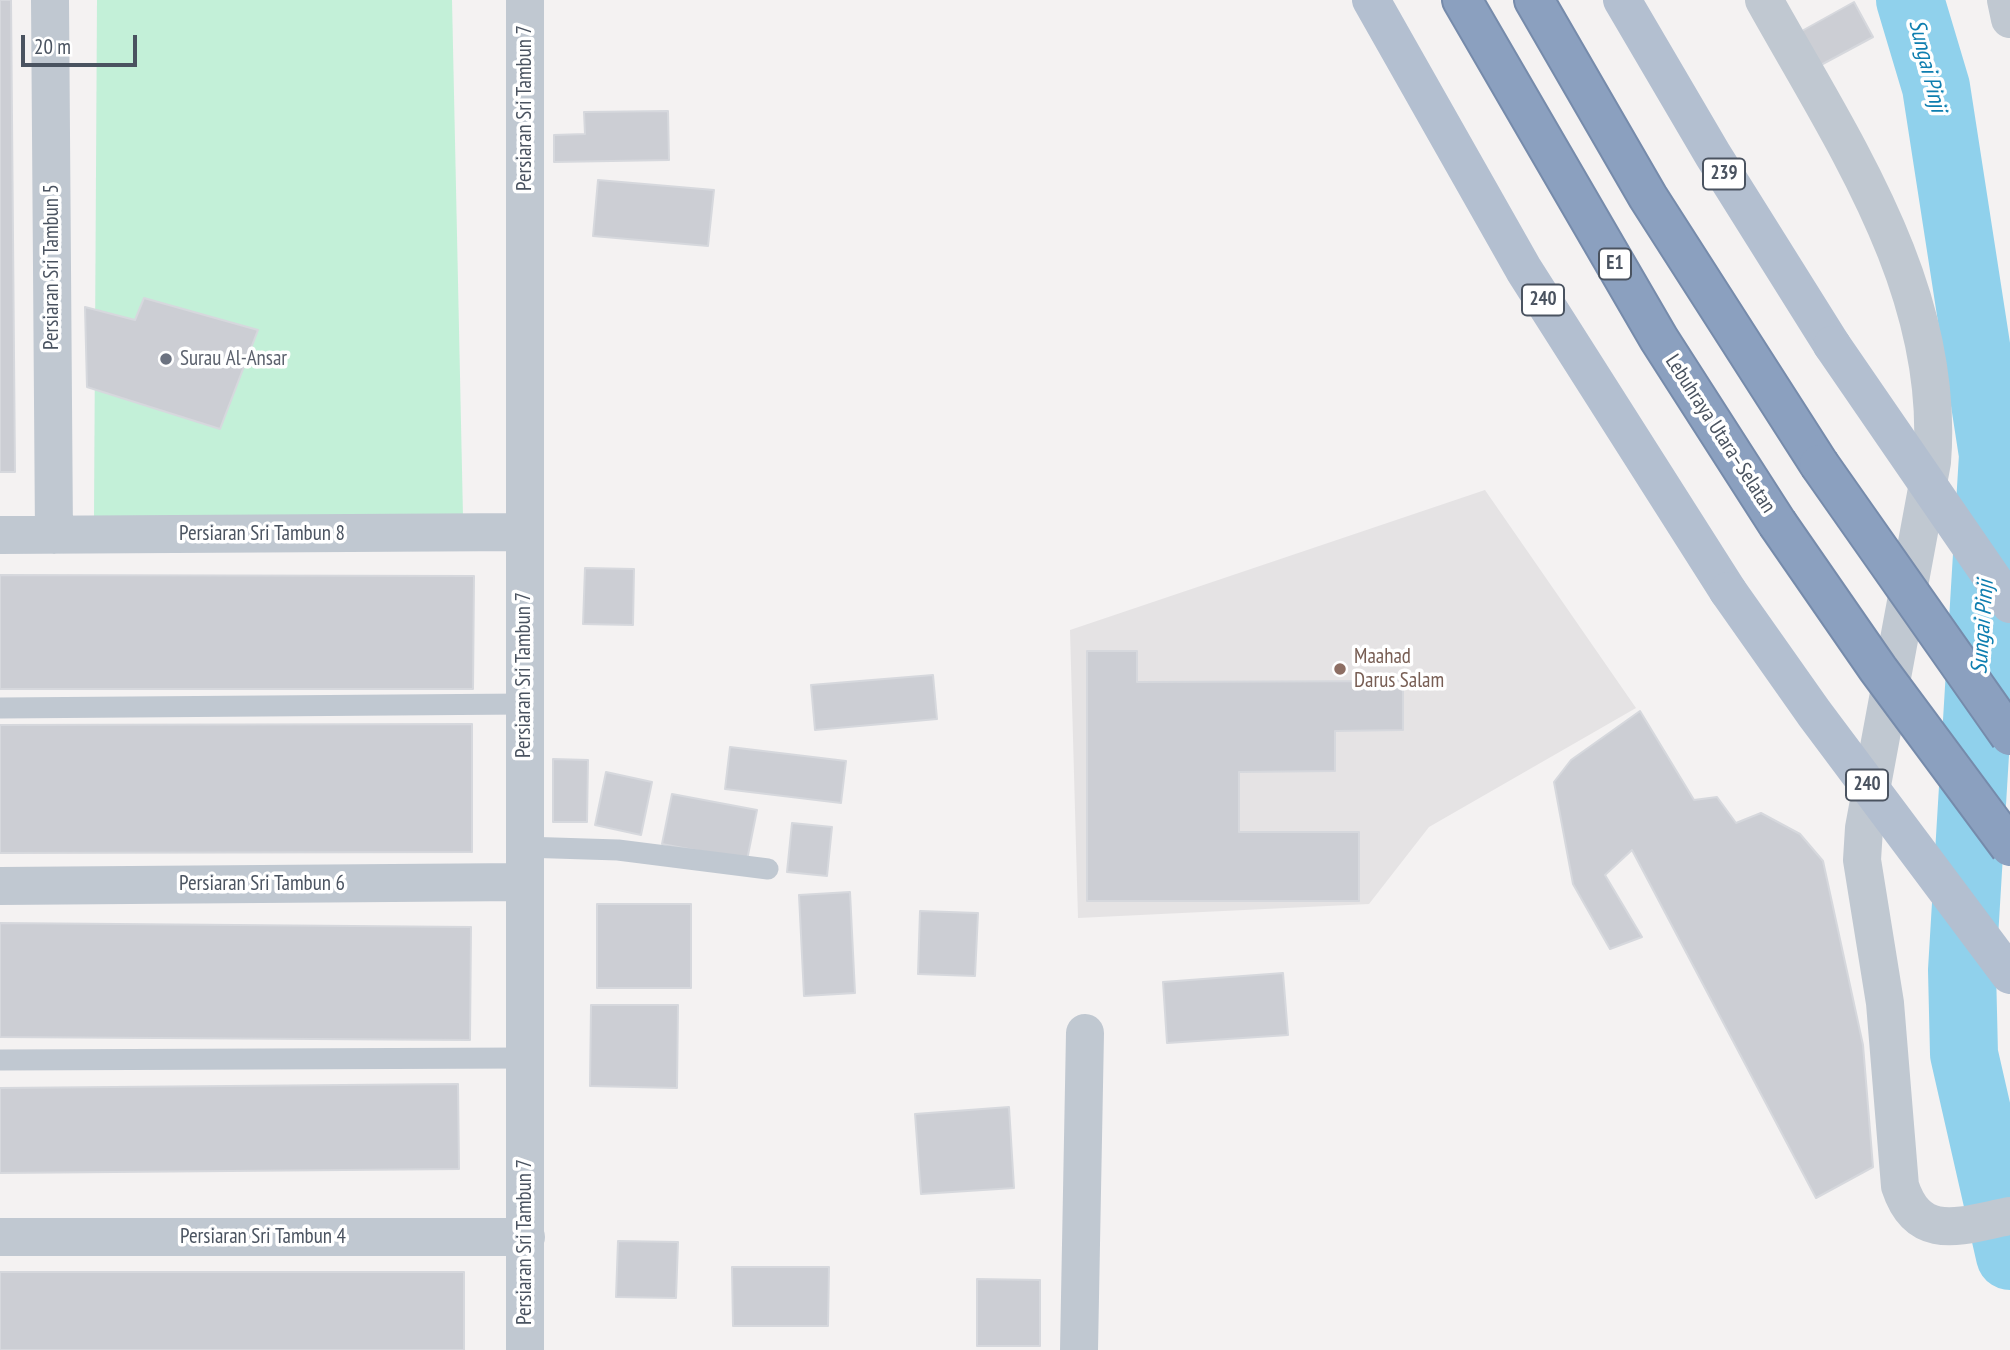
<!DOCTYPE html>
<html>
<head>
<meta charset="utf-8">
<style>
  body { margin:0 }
  #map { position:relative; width:2010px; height:1350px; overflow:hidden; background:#f4f2f2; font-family:"PT Sans Narrow",sans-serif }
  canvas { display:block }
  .scale { position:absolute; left:21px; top:35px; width:116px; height:32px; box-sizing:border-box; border:4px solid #4a5360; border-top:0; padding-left:9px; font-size:21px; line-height:24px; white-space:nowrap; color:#4a5360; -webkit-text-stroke:5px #fff; paint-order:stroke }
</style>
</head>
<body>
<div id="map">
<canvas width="2010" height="1350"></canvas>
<div class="scale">20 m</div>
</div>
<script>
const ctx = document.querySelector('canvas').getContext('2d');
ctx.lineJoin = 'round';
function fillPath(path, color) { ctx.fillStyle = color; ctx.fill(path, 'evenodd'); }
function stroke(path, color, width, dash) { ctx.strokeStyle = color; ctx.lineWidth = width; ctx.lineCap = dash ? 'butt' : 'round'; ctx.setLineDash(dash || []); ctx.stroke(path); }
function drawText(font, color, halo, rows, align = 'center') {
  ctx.font = font + ' "PT Sans Narrow",sans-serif'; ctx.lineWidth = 7; ctx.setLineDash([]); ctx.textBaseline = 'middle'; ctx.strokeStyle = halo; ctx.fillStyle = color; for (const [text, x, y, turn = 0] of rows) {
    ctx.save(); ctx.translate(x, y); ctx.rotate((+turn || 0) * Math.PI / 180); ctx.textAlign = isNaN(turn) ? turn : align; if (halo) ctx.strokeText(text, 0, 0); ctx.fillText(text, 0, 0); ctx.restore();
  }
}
fillPath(new Path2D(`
  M1485 490 1636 708 1429 827 1369 904 1078 918 1070 630Z`), '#e5e3e4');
fillPath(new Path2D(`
  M97 0H452L463 517 94 516Z`), '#c3f0d8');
stroke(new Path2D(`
  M1910 0 1936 87 1993 455 1962 970 1964 1054 2010 1256`), '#90d1ec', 68);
const building = new Path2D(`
  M0 0H11L15 472H0Z
  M1854 2 1873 37 1819 66 1800 32Z
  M668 111 669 160 554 162V135L585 134 584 112Z
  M598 180 714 190 708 246 593 236Z
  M144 298 258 330 220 429 87 387 85 307 135 320Z
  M585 568 634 569 633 625 583 624Z
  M0 575 474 576 473 689H0Z
  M1087 651H1137V682L1403 681V730L1335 731V771L1239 772V832H1359V901H1087Z
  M933 675 937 719 815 730 811 685Z
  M1640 711 1694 800 1717 797 1736 823 1761 813 1800 834 1823 861 1863 1045 1873 1167 1816 1198 1632 850 1605 875 1642 937 1610 949 1573 884 1554 782 1571 760Z
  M472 724V852L0 853V725Z
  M730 747 846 761 841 803 725 789Z
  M553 759 588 760 587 822H553Z
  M606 772 652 782 641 835 595 825Z
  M672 794 757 810 747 860 662 844Z
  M792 823 832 827 827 876 787 872Z
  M850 892 855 993 804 996 799 895Z
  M597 904H691V988H597Z
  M920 911 978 913 975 976 918 974Z
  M0 923 471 927 470 1040 0 1037Z
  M1283 973 1288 1035 1167 1043 1163 982Z
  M591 1005H678L677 1088 590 1086Z
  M458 1084 459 1169 0 1173V1088Z
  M1009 1107 1014 1188 921 1194 915 1114Z
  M618 1241 678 1242 676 1298 616 1297Z
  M732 1267H829L828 1326H733Z
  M0 1272H464V1350H0Z
  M977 1279 1040 1280V1346H977Z`);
fillPath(building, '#ccced4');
stroke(building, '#d6d8dd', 2);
const motorway = new Path2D(`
  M1462 0 1659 339 1777 523
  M1534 0 1648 197 1819 464`);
stroke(motorway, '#768bab', 42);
stroke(new Path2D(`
  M0 708 525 704
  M523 847 618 850 768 869
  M0 1060 524 1058`), '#c0c8d1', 21);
stroke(new Path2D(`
  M50 0 54 535
  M1764 0C1843 142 1946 291 1932 462L1864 828 1862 860 1885 1003 1900 1186C1919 1244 1962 1225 2010 1216
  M2006 0 2010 19
  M0 535 524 532
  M0 886 523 882
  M0 1237H526
  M525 1350V0
  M1079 1350 1085 1033`), '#c0c8d1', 38);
stroke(new Path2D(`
  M1371 0 1524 270 1728 591
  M1622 0 1713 155 1832 345`), '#b3bfd0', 38);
stroke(motorway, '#8ba0bf', 38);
const motorwayBridge = new Path2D(`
  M1819 464 2010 736
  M1777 523 1878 669 2010 847`);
stroke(motorwayBridge, '#768bab', 42, []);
stroke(new Path2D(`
  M1832 345 2010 604
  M1728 591 1814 713 2010 975`), '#b3bfd0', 38);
stroke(motorwayBridge, '#8ba0bf', 38);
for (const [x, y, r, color] of [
  [166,359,7,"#6b7280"],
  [1340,669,7,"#8d6e63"]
]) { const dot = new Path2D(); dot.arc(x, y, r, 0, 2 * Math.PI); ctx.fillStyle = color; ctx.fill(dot); stroke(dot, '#fff', 2.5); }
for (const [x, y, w] of [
  [1724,174,42],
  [1615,264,32],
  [1543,300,42],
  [1867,785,42]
]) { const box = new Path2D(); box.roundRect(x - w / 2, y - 15.5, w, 31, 5); ctx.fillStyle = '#fff'; ctx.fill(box); stroke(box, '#4a5360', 2); }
drawText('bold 19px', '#4a5360', null, [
  ["239",1724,174],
  ["E1",1615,264],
  ["240",1543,300],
  ["240",1867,785]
]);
drawText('21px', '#4a5360', '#fff', [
  ["Persiaran Sri Tambun 7",525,108,-90],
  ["Persiaran Sri Tambun 5",52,267,-90],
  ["Lebuhraya Utara–Selatan",1720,434,57],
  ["Persiaran Sri Tambun 8",262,534],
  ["Persiaran Sri Tambun 7",524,675,-90],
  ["Persiaran Sri Tambun 6",262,884],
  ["Persiaran Sri Tambun 4",263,1237],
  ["Persiaran Sri Tambun 7",525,1242,-90]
]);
drawText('21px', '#5b616d', '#fff', [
  ["Surau Al-Ansar",180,359]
], 'left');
drawText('21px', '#785e54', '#fff', [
  ["Maahad",1354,657],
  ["Darus Salam",1354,681]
], 'left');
drawText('italic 23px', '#0e7eaf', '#fff', [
  ["Sungai Pinji",1927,66,76],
  ["Sungai Pinji",1983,627,-86]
]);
</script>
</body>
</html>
